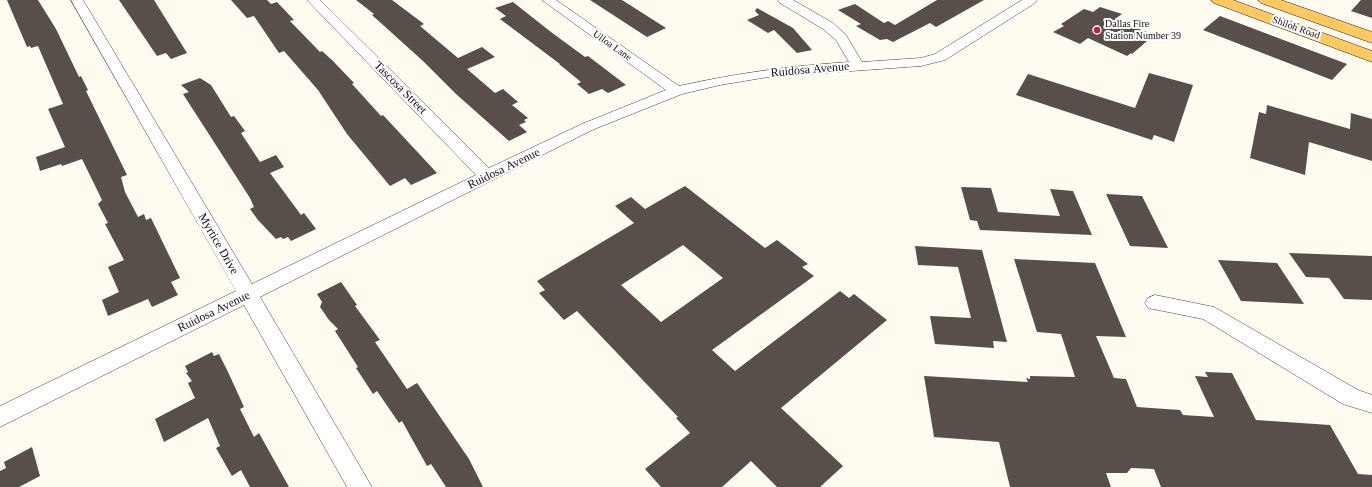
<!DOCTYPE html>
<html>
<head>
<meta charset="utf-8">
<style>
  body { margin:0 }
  canvas { display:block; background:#fffbf0 }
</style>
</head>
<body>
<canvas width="1372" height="487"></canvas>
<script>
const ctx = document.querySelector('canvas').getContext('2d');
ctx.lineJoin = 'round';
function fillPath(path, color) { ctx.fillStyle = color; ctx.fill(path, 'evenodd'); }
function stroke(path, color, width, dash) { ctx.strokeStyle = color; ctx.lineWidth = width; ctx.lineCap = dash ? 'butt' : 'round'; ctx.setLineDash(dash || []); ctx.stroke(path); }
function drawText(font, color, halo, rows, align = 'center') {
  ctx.font = font + ' Georgia,serif'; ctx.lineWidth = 4; ctx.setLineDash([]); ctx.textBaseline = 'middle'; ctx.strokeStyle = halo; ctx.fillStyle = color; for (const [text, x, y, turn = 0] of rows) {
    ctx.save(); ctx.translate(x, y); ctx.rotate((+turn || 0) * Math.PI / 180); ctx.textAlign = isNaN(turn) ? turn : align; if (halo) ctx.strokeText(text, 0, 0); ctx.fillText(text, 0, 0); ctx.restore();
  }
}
fillPath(new Path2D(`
  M7 0H38L56 29 79 77 81 76 88 90 86 91 127 175 121 177 125 192 138 217 144 214 146 220 151 218 180 278 171 282 178 295 152 307 148 299 108 316 102 300 119 292 108 267 124 260 105 224 108 223 98 204 102 200 82 159 62 166 61 164 40 171 36 157 65 147 48 109 63 104 38 46 31 48 30 46 27 47Z
  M119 0H154L187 53 171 59 166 53 157 56Z
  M231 0H267L271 4 277 2 294 20 290 21 320 52 322 51 333 61 354 83 352 84 381 116 383 115 437 173 411 185 405 178 390 186 347 134 318 90 284 51 279 53 254 16 247 18Z
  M356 0H392L424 24 420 26 458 58 482 47 495 57 467 69 495 93 503 89 518 102 512 105 528 118 524 120 526 122 519 125 527 132 509 141 456 94 423 61 372 15 374 14Z
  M590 0H622L666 28 647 37Z
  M937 0H984L936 27 930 23 893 42 887 39 880 40 856 26 861 24 838 10 855 4 884 23 888 21 895 25Z
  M1361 0H1372V18L1351 11Z
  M513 2 551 32 585 57 588 56 626 85 608 93 602 89 589 94 577 84 581 82 559 64H560L500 19 506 16 495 8Z
  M1100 7 1122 14 1115 19 1154 35 1132 54 1131 53 1127 56 1088 38 1080 44 1053 32 1064 26 1061 24 1084 9 1093 12Z
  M757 8 793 28 812 50 797 53 774 30 768 33 747 20 759 15 755 11Z
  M1220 16 1347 64 1332 80 1203 30Z
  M1149 73 1193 85 1174 142 1154 135 1152 140 1016 95 1028 74 1135 108Z
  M200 78 211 85 231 117 234 116 245 131 241 133 260 162 276 155 284 167 270 173 301 215 304 213 316 229 291 241 288 237 283 239 281 237 276 239 258 220 250 209 254 207 250 198 183 94 189 92 181 85Z
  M1267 105 1350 129 1351 113 1372 119V161L1309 142 1305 175 1250 158 1259 112 1266 114Z
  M685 186 765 248 777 240 808 264 802 267 814 276 712 350 735 371 840 291 849 298 854 294 887 320 781 408 843 466 820 487H777L751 461 722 487H661L645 469 690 433 676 418 678 417 577 311 564 320 539 293 545 290 537 281 634 223 615 206 631 197 645 209ZM683 245 723 278 661 322 621 285Z
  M961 187 991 188 998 212 1060 216 1050 189 1073 191 1092 235 980 230 977 221 970 220Z
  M1106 194 1142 196 1168 248 1130 246Z
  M915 246 982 250 1007 342 993 341 994 348 935 344 930 316 971 318 958 267 918 265Z
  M1289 253 1372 256V300L1344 299 1329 278 1306 277Z
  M1014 259 1095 263 1126 337 1096 336 1114 378 1126 379 1137 407 1180 410 1183 415 1214 417 1195 376 1208 377 1205 372 1232 373 1256 420 1330 425 1358 474 1372 475V487H1161L1154 469 1131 468 1127 473H1106L1111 487H1010L999 442 934 437 924 376 1028 382 1026 378 1030 379V376L1075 377 1061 334 1037 332Z
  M1218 260 1277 263 1304 304 1241 301Z
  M341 282 357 305 355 306 380 340 375 342 407 389 417 383 469 459 483 487H446L431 464 427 466 402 421 399 423 377 391 373 394 356 368 358 367 335 331 338 329 329 320 320 307 322 302 317 294Z
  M212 352 214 356 219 354 229 374 244 407 240 409 254 437 259 433 289 487H250L241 470 232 476 216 448 220 446 208 418 164 442 155 419 195 398 188 383 192 381 186 373 188 372 185 366Z
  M32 447 40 476 19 487H0V471L6 468 4 462Z`), '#584e4a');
const minor = new Path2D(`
  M71 0H83L252 284 476 175 307 0H320L489 168 582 124 666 90 542 0H556L679 86C738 73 789 66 849 62L836 40 823 29 780 3 778 0H793L833 23 846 35 862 62 921 58 935 54 1022 0H1037L1035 3 945 60 921 66 768 77 720 85 682 94 592 130 260 297 372 487H347L244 305 0 427V406L236 291Z
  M1155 295 1214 307 1358 390 1372 395V413L1343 404 1203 319 1148 308 1145 303 1148 298Z`);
const major = new Path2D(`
  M1211 0H1233L1372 51V62L1214 3Z
  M1258 0H1281L1372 32V43L1261 3Z`);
stroke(minor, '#424242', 1);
stroke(major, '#202020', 1);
fillPath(minor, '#fff');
fillPath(major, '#ffc860');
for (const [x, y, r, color] of [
  [1097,30,4,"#ca1c36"]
]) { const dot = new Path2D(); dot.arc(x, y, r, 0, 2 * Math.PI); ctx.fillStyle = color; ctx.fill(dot); stroke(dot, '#fff', 1.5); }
drawText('10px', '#0f0f0f', '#fff', [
  ["Dallas Fire",1105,24],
  ["Station Number 39",1105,36]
], 'left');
drawText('10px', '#0f0f0f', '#fff', [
  ["Shiloh Road",1296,28,20],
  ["Ulloa Lane",612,46,35]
]);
drawText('12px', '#0f0f0f', '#fff', [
  ["Ruidosa Avenue",810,70,-5],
  ["Tascosa Street",400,88,45],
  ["Ruidosa Avenue",504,169,-26],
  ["Myrtice Drive",218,244,60],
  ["Ruidosa Avenue",214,312,-26]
]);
</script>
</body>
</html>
